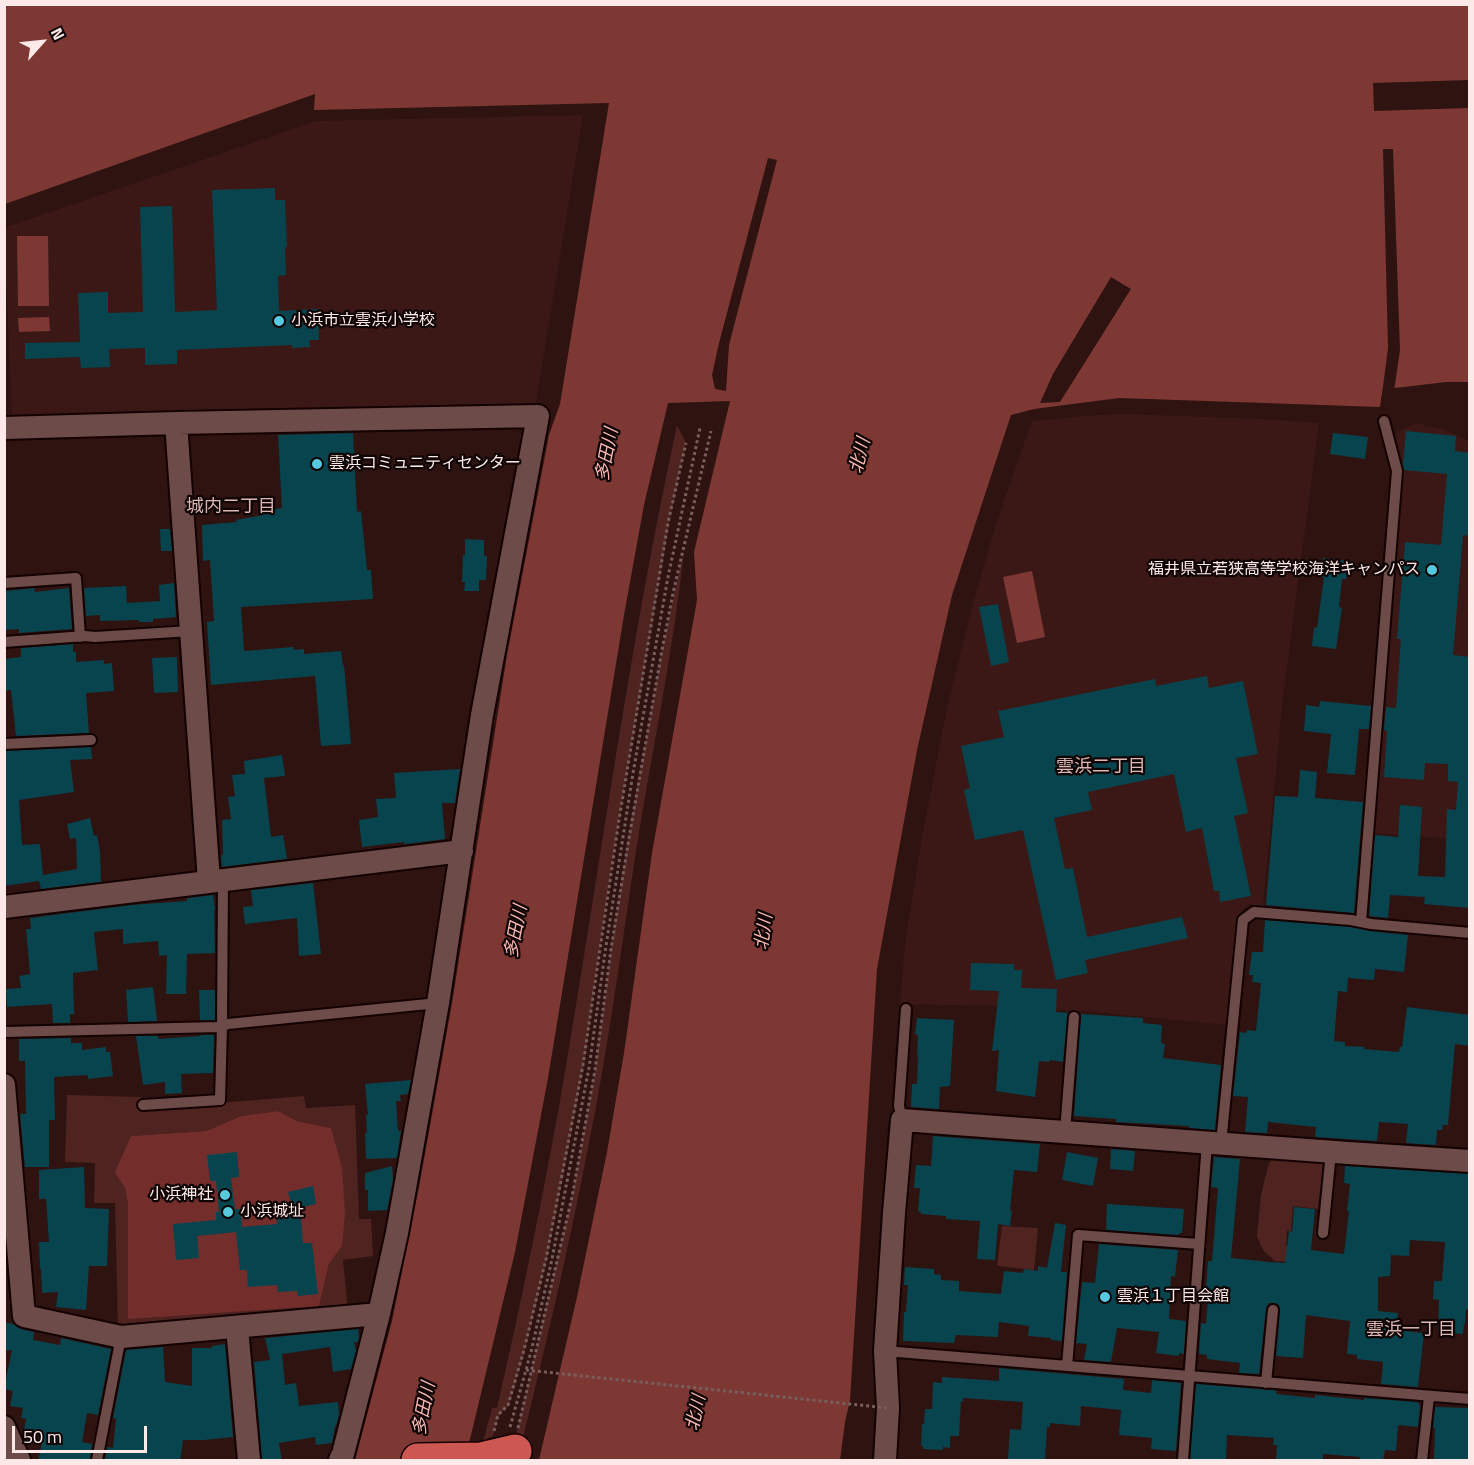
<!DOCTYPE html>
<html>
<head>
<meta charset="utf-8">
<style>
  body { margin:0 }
  #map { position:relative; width:1474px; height:1465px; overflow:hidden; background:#2e1311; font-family:"Titillium Web",sans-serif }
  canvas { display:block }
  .frame { position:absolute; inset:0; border:6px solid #fde9e7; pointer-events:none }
  .north { position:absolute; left:12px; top:12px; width:60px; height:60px; -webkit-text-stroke:4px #0e0404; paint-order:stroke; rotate:63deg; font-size:16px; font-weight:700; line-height:24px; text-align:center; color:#fde9e7 }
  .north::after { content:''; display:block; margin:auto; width:21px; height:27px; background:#fde9e7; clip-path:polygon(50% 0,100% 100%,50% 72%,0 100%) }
  .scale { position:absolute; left:12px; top:1426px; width:135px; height:27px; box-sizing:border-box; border:3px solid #fde9e7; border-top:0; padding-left:8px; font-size:18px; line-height:21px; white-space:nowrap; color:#fde9e7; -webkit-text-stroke:4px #0e0404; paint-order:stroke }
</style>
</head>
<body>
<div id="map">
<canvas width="1474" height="1465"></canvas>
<div class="frame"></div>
<div class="north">N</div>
<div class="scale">50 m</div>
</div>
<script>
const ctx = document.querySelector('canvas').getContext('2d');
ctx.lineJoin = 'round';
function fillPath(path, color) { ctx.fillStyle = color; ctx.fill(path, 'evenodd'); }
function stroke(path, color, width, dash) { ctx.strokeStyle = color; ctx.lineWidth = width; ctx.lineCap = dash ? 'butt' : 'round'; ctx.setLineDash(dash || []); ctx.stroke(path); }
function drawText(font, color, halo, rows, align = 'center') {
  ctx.font = font + ' "Titillium Web","Noto Sans JP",sans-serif'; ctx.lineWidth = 4.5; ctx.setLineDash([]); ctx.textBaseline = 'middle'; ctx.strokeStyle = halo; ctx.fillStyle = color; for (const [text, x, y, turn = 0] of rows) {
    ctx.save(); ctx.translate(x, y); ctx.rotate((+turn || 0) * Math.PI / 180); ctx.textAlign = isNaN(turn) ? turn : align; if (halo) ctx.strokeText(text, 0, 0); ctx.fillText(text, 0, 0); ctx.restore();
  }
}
fillPath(new Path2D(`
  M583 115 535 409 12 420 4 228 316 121Z
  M1125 414 1263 419 1319 423 1283 697 1263 906 1249 904 1238 915 1227 1025 1093 1012 1032 1008 997 1006 900 1004 905 944 922 837 947 708 974 599 997 521 1032 421 1099 415Z
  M1416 423 1445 430 1469 441V847L1468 840 1372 833 1401 471 1396 433Z`), '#3b1816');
fillPath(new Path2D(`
  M677 425 686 443 669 523 619 821 600 947 584 1065 547 1259 525 1350 509 1406 499 1415 493 1436 486 1439 482 1460H478L492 1408H497C522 1298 545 1188 564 1078 601 860 630 641 677 425Z
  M684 549C674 650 652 750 636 851 621 950 608 1050 588 1148 569 1247 546 1344 522 1442L515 1439 572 1196 595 1070 611 948 628 838 662 649Z
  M67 1095 141 1097V1111L202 1107 207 1104 304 1096 306 1108 355 1105 359 1219H371L373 1256 343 1260 348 1310 118 1329 115 1203H94L95 1163 65 1162ZM278 1111 297 1121 331 1128 342 1246 329 1264 319 1306 128 1205 125 1188 131 1136 206 1131 241 1116Z
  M1274 1155 1320 1159 1323 1164 1318 1209 1293 1206 1291 1231H1287L1286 1246 1310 1249 1309 1263 1275 1261 1263 1250 1257 1236 1261 1195 1268 1166Z
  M1002 1226 1038 1228 1034 1270 997 1266Z`), '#4f2320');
fillPath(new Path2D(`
  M278 1111 297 1121 331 1128 342 1168 345 1214 342 1246 329 1264 319 1306 128 1319V1205L125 1188 115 1172 131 1136 206 1131 241 1116Z`), '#732e2b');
fillPath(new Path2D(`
  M4 5H1469V382H1446L1395 388H1383L1380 407 1119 398 1034 409 1011 415 952 595 917 750 877 969 850 1400 845 1422 840 1460H539L577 1297 607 1152 624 1053 652 853 697 600 694 552 730 401 668 403 644 505 624 615 548 1078 515 1252 465 1460H355L392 1321 419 1187 452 1003 507 655 549 435 560 404 609 103 314 110 315 94 5 204Z
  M17 236H48L49 306H18Z
  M49 317 50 331 19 332 18 318Z
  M1032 571 1045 637 1017 643 1003 577Z`), '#7e3834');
fillPath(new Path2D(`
  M1469 80V108L1374 111 1373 83Z
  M1383 149H1393L1400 350 1394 391H1385L1383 408 1380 410 1388 348Z
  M768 158 777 160 729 345 726 391 715 389 712 375 719 343Z
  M1111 277 1131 289 1060 402 1040 403 1053 374Z`), '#2e1311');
fillPath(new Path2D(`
  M275 188V200H285L287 247H285L286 275 278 276 279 311 318 309 319 340H309L310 347 292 348V345L177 350V364L145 365V348L109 349 110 367 81 368 80 357 25 359V343L80 342 78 293 108 292V313L143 312 140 207 172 206 175 312 217 310 212 190Z
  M1406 431 1456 436 1455 451 1470 453V536L1463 535 1453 655 1470 657V908L1424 904 1425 897 1390 895 1388 918 1369 916 1375 835 1398 837 1400 805 1422 807 1418 876 1445 877 1447 809 1456 810 1458 782 1448 781V764L1425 763 1424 780 1384 777 1387 731 1384 730 1386 707 1396 708 1401 639H1397L1405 542 1441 545 1447 474 1404 470 1403 465Z
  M353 433 357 512 361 511 367 570H371L373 599 241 607 244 651 293 647 294 650 304 649V654L341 651 343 665H344L351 744 321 746 315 676 211 685 207 622 214 621 210 560 203 561 202 525 237 522 236 520 263 515 262 511 282 508 278 435Z
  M1333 433 1368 437 1365 459 1330 454Z
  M160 529H170L172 551H161Z
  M465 539 484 540V556H487L486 580H479V591H464L465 582H462L463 555H465Z
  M1323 558 1349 561 1346 579H1342L1339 607 1342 608 1336 649 1312 646 1314 627 1317 628 1324 577H1321Z
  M174 583 176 617 153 619V622H139L138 620 100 621V615L86 616 84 588 126 586 127 603 160 601 159 585Z
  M34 588 35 592 69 588 72 629 19 633V629L4 630V591Z
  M998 604 1009 662 991 666 979 607Z
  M73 644V652H76V662L104 660V664L112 663 114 691 86 693 89 733 16 736 11 690 4 691V659L21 657V648Z
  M177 657 178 692 154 693 152 658Z
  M1207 676 1209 688 1243 681 1258 754 1236 758 1248 813 1234 816 1251 896 1220 902 1219 891H1214L1202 828 1186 832 1174 774 1088 792 1092 810 1054 818 1065 869 1073 868 1087 937 1182 917 1188 938 1085 960 1088 973 1056 980 1023 830 975 840 964 790 970 788 961 746 1004 737 998 711 1155 679 1156 686Z
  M1320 701 1371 706 1369 729H1359L1355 775 1327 773 1331 734 1304 731 1306 705 1319 707Z
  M91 747 92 759 70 760 74 792 19 800 22 845 40 844 43 875 77 869 76 838 70 839 67 824 90 818 94 836 97 835 100 852 101 882 41 889 39 881 4 886V751Z
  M282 755 285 776 264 778 271 837 283 835 287 859 222 867 221 855H223L222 820 231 819 228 797 235 796 232 775 245 774 244 761Z
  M460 769 455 803H442L445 839 415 843 404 844V842L362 847 359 820 378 817 376 799 396 798 394 773Z
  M1300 770 1317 772 1315 798 1363 802 1354 913 1266 905 1275 796 1298 797Z
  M313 883 321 954 299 956 297 918 245 924 243 907 253 906 251 890Z
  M213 895 215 910H214L215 953 187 954 186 994H166L167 955 159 956 158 941 123 944V929L94 932 98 970 73 973 74 1014H70V1023H53L52 1004 7 1007 6 989 21 988 19 976 30 974 26 929H31L30 918 131 905 187 901V898Z
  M1265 920 1350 927 1370 931 1408 935 1404 972 1375 969 1374 980 1348 978 1347 992 1338 991 1334 1041 1345 1042V1046L1364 1047V1049L1399 1052 1400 1047H1402L1407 1007 1470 1015V1046L1455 1044 1448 1125H1443L1442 1130H1437L1436 1145 1406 1143 1408 1124 1379 1122 1377 1141 1315 1137 1316 1127 1268 1122 1267 1133 1245 1132 1248 1097 1233 1096 1240 1032 1246 1033 1247 1030 1256 1031 1261 983 1252 982 1253 975H1249L1252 952H1263Z
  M971 963 1014 964V970H1022L1021 988 1057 989 1056 1012 1068 1013 1063 1062 1050 1060 1049 1062 1039 1061 1035 1097 996 1091 999 1050 992 1051 999 991 970 990Z
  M153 987 157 1021 128 1022 126 990Z
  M199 990H215V1020H200Z
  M1081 1014 1143 1018V1023L1162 1025 1161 1043 1165 1044 1163 1058 1221 1065 1215 1130 1189 1128V1126L1116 1122V1119L1074 1116Z
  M917 1018 954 1020 950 1086 940 1087 939 1109 911 1107 912 1084H917L918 1055H917L918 1035 915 1034Z
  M200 1035H214L213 1073 181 1074 182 1093 165 1094V1082L143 1085 136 1036H158L159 1039 200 1036Z
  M71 1038V1043H82V1050L106 1047V1052H110L113 1076 88 1079V1075L54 1077 55 1120H49V1167H25L20 1114H26L25 1061H19V1039Z
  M411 1080 408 1094 400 1095 401 1101H396L398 1131H401L397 1158 366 1159 365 1133H367L366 1115H368L365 1084Z
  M933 1136 1040 1144 1037 1172 1014 1170 1010 1211H1012L1010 1226 998 1224 995 1260 977 1259 980 1221 946 1219V1216L921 1214V1212L918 1211 920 1188H914L916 1165 931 1166Z
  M1111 1149 1135 1151 1133 1171 1110 1169Z
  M237 1152 239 1177 231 1178 235 1209H241L242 1227 277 1224 276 1212 300 1209 303 1243H312L318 1294 298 1296 297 1291 278 1292 277 1285 248 1287 247 1270H240L236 1232 197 1236 199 1258 176 1260 173 1224 216 1220V1212H219L216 1181H210L207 1155Z
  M1067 1152 1098 1158 1093 1186 1062 1180Z
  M1214 1157 1240 1159 1231 1258 1269 1262 1285 1263 1289 1231 1292 1232 1294 1207 1315 1209 1311 1250 1344 1254 1349 1211H1347L1350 1184 1344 1183 1345 1166 1470 1174V1310L1466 1309 1465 1324H1464L1463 1334 1438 1332 1439 1300 1433 1299 1434 1281H1442L1445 1242 1410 1240 1409 1256 1391 1255 1390 1276 1378 1277V1311L1398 1313 1396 1330 1424 1333 1418 1387 1381 1384 1383 1362 1357 1359V1355L1347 1354 1350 1321 1306 1315 1303 1358 1276 1356 1280 1310 1278 1304 1274 1303H1269L1266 1309 1259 1374 1239 1373 1240 1363 1207 1359V1355L1199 1354 1201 1323 1206 1324 1209 1288H1206L1208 1261H1212L1214 1238 1218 1188 1211 1187Z
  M392 1166 393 1180 387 1210 368 1211V1190H365V1173Z
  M84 1167 85 1208 109 1209 107 1266H89L86 1310 56 1307 58 1292 42 1293 41 1269H40L39 1242H49L46 1199H39V1170Z
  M313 1186 316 1204 293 1209 288 1192Z
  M1107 1204 1184 1209 1182 1233H1179V1235L1106 1230Z
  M1055 1223 1066 1225 1061 1272H1067L1062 1341 1051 1340V1338L1028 1336 1029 1326 999 1322 998 1337 956 1335 954 1343 903 1341 904 1312H906L908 1285H904L905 1267 934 1269V1274L941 1275V1280L959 1281V1291L1001 1294 1004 1271 1023 1273 1024 1269 1038 1271V1266L1047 1268Z
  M1099 1244 1178 1250 1175 1277 1171 1276 1169 1319 1186 1321 1184 1354 1179 1353V1356L1156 1353 1159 1332 1117 1328 1111 1362 1084 1360 1087 1344 1076 1343 1082 1282 1095 1283Z
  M4 1322 13 1324 21 1329 34 1332 33 1340 60 1345 61 1338 111 1349 98 1415 87 1413 82 1442 92 1444 90 1461H38L44 1434 24 1430 26 1419 21 1418 23 1408 10 1406 13 1391 4 1389 12 1350 4 1351Z
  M358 1329 359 1337 358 1342H354L356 1351 351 1369 333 1372 330 1347 282 1354 285 1385 296 1383 299 1406 338 1402 339 1414 336 1426H335L332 1443 316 1445 315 1437 279 1443 282 1461H262L254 1362 270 1360 265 1338Z
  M225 1344 233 1437 204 1440H183L180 1461H105L107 1447 113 1448 116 1419 113 1418 126 1350 163 1347 165 1382 192 1386V1348H212V1346Z
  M999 1368 1124 1379 1123 1390 1151 1393 1152 1380 1181 1383 1176 1451 1151 1449 1152 1438 1119 1435 1121 1410 1081 1406 1080 1426 1050 1423V1427H1047L1045 1461 1008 1459 1010 1429 1021 1430 1023 1402 963 1398V1402L961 1401 959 1436H950V1448L943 1447V1450L923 1449V1446H921L922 1424H924L925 1409H932L933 1382 942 1383V1377L999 1381Z
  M1196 1384 1272 1390 1277 1391 1276 1394 1315 1398V1395L1364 1400V1398L1416 1402 1419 1403V1406H1420L1418 1427 1398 1425 1396 1451 1385 1450 1383 1461H1360V1457L1323 1454V1460L1309 1459V1461H1276L1277 1445H1273L1274 1438 1227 1435 1226 1461H1190Z
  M1435 1407 1470 1408V1461H1434L1435 1428H1433Z`), '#08444e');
const service = new Path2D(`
  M4 583 76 578 80 637
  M4 642 85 636 95 637 191 631
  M4 744 91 740
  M1361 922 1397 471 1384 421
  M4 1032 219 1027 228 1024 438 1003
  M143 1105 220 1100 222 1026 223 880
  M902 1120 899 1106 906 1009
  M1065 1132 1074 1017
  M1221 1144 1243 920 1254 912 1351 920 1371 924 1470 933
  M1323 1233 1331 1152
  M885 1351 1470 1399
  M1067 1366 1078 1235 1199 1244
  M1266 1383 1273 1310
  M97 1460 121 1337
  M1183 1460 1207 1143
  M1422 1460 1429 1397`);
const minor = new Path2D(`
  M176 423 209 881
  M4 428 176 423 538 416 482 715 438 1003 397 1233 379 1314 343 1454 340 1460
  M4 907 462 851
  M4 1085 24 1316 121 1337 379 1314
  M237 1328 249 1460
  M4 1427 19 1460
  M885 1460 888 1408 885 1351 894 1213 902 1120 1348 1153 1470 1161`);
const trunk = new Path2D(`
  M418 1460 481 1459 515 1451`);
stroke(service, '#140101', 14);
stroke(minor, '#140101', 26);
stroke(trunk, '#140101', 36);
stroke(new Path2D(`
  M510 1427 531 1352 552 1259 589 1068 606 946 633 773 668 577 700 428
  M518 1428 572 1197 595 1070 611 949 629 838 662 650 673 593 711 431
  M494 1431 498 1415 508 1405 524 1350 546 1259 583 1065 619 820 668 523 686 443`), '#775f5d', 3, [3, 3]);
stroke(service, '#6c4b48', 10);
stroke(minor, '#6c4b48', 22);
stroke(trunk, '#cd5852', 33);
stroke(new Path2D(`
  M526 1370 888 1408`), '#775f5d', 3, [3, 3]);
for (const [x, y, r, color] of [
  [279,321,6,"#55cadf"],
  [317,464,6,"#55cadf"],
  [1432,570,6,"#55cadf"],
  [225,1195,6,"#55cadf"],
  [228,1212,6,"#55cadf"],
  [1105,1297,6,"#55cadf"]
]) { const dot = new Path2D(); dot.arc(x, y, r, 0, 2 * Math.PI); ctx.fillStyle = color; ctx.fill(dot); stroke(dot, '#0e0404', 2); }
drawText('16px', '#fde9e7', '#0e0404', [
  ["小浜市立雲浜小学校",291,321],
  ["雲浜コミュニティセンター",329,464],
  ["福井県立若狭高等学校海洋キャンパス",1420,570,"right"],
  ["小浜神社",213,1195,"right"],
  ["小浜城址",240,1212],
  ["雲浜１丁目会館",1117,1297]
], 'left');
drawText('italic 18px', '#f8b7b0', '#0e0404', [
  ["多田川",608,455,-79],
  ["北川",861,456,-76],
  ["多田川",517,932,-79],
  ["北川",765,932,-82],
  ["多田川",425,1409,-79],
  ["北川",697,1413,-78]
]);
drawText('18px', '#ddb7b3', '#0e0404', [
  ["城内二丁目",231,508],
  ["雲浜二丁目",1101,768],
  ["雲浜一丁目",1411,1331]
]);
</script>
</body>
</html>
